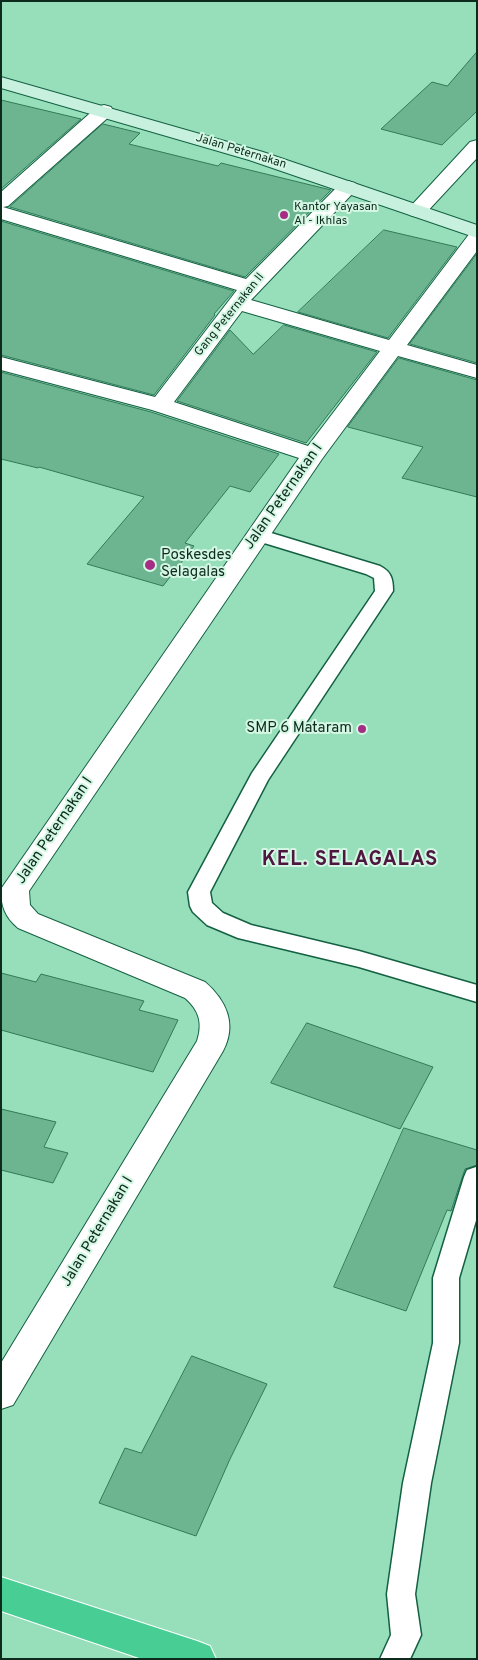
<!DOCTYPE html>
<html>
<head>
<meta charset="utf-8">
<style>
  body { margin:0 }
  #map { position:relative; width:478px; height:1660px; overflow:hidden; background:#97dfba; font-family:Overpass,sans-serif }
  canvas { display:block }
  .frame { position:absolute; inset:0; border:2px solid #0d2b1d; pointer-events:none }
</style>
</head>
<body>
<div id="map">
<canvas width="478" height="1660"></canvas>
<div class="frame"></div>
</div>
<script>
const ctx = document.querySelector('canvas').getContext('2d');
ctx.lineJoin = 'round';
function fillPath(path, color) { ctx.fillStyle = color; ctx.fill(path, 'evenodd'); }
function stroke(path, color, width, dash) { ctx.strokeStyle = color; ctx.lineWidth = width; ctx.lineCap = dash ? 'butt' : 'round'; ctx.setLineDash(dash || []); ctx.stroke(path); }
function drawText(font, color, halo, rows, align = 'center') {
  ctx.font = font + ' Overpass,sans-serif'; ctx.lineWidth = 4; ctx.setLineDash([]); ctx.textBaseline = 'middle'; ctx.strokeStyle = halo; ctx.fillStyle = color; for (const [text, x, y, turn = 0] of rows) {
    ctx.save(); ctx.translate(x, y); ctx.rotate((+turn || 0) * Math.PI / 180); ctx.textAlign = isNaN(turn) ? turn : align; if (halo) ctx.strokeText(text, 0, 0); ctx.fillText(text, 0, 0); ctx.restore();
  }
}
const building = new Path2D(`
  M477 52V111L442 145 381 129 432 82 447 86Z
  M1 100 81 119 1 189Z
  M103 124 140 133 129 144 218 166 221 163 331 190 245 277 10 207Z
  M1 221 234 291 214 314 215 315 154 395 1 355Z
  M384 230 457 247 388 338 298 312Z
  M477 254V363L410 344Z
  M284 325 377 352 306 443 177 401 230 330 253 354Z
  M399 358 477 380V497L402 478 423 447 348 427Z
  M1 372 151 412 279 454 250 492 230 486 185 543 194 546 163 586 87 564 144 497 39 467 38 468 1 459Z
  M1 973 36 982 41 974 144 1001 139 1010 178 1020 153 1072 1 1030Z
  M307 1023 433 1067 400 1129 271 1083Z
  M1 1109 56 1122 44 1147 68 1153 53 1183 1 1170Z
  M404 1128 477 1150V1165L465 1169 451 1211 447 1210 406 1311 334 1287Z
  M192 1356 267 1384 230 1459 196 1536 99 1503 125 1448 141 1453Z`);
fillPath(building, '#6db591');
stroke(building, '#317a59', 1);
const lane = new Path2D(`
  M258 529 380 566C391 572 393 578 393 591L268 780 210 892 212 903 223 913 251 925 359 951 477 985V1002L359 967 238 938 207 925 193 912 190 906 188 892 252 773 375 591 374 578 366 574 251 539 249 535 251 531Z
  M476 1167 477 1217 459 1278V1343L431 1483 415 1594 421 1635 410 1659H380L391 1635 387 1594 403 1483 433 1343V1278L464 1177 467 1170Z`);
const street = new Path2D(`
  M104 105 111 107 113 111 111 115 8 206 3 207 246 279 341 183 348 181 355 183 358 187 355 191 251 300 389 340 470 233 477 231V251L407 345 477 365V378L398 356 322 459 29 891 30 905 38 914 205 982C227 1001 237 1025 223 1051L13 1405 1 1409V1363L197 1041C203 1023 199 1010 185 998L18 928C5 917 1 906 1 889L299 458 152 410 1 370V357L155 397 237 290 1 219V192L97 107ZM242 311 380 351 308 446 174 402Z
  M477 140V158L424 215 417 217 410 215 407 211 410 207 470 142Z`);
const secondary = new Path2D(`
  M1 77 263 152 477 225V238L249 160 1 88Z`);
const highway = new Path2D(`
  M1 1577 197 1641 210 1646 216 1659H142L1 1611Z`);
stroke(lane, '#136142', 3);
stroke(street, '#136142', 2);
stroke(secondary, '#136142', 2);
stroke(highway, '#fff', 2);
fillPath(lane, '#fff');
fillPath(street, '#fff');
fillPath(secondary, '#c8f0df');
fillPath(highway, '#48ce95');
for (const [x, y, r, color] of [
  [284,215,5,"#a52e84"],
  [150,565,6,"#a52e84"],
  [362,729,5,"#a52e84"]
]) { const dot = new Path2D(); dot.arc(x, y, r, 0, 2 * Math.PI); ctx.fillStyle = color; ctx.fill(dot); stroke(dot, '#d4f7e4', 2); }
drawText('12px', '#0d2b1d', '#d4f7e4', [
  ["Jalan Peternakan",241,152,17],
  ["Gang Peternakan II",230,315,-51]
]);
drawText('12px', '#0d2b1d', '#d4f7e4', [
  ["Kantor Yayasan",294,208],
  ["Al - Ikhlas",294,222]
], 'left');
drawText('15px', '#0d2b1d', '#d4f7e4', [
  ["Jalan Peternakan I",284,497,-55],
  ["Jalan Peternakan I",55,831,-56],
  ["Jalan Peternakan I",98,1232,-59]
]);
drawText('15px', '#0d2b1d', '#d4f7e4', [
  ["Poskesdes",161,556],
  ["Selagalas",161,573],
  ["SMP 6 Mataram",352,729,"right"]
], 'left');
ctx.letterSpacing = '1px';
drawText('bold 20px', '#4f163f', '#d4f7e4', [
  ["KEL. SELAGALAS",350,861]
]);
ctx.letterSpacing = '0px';
</script>
</body>
</html>
